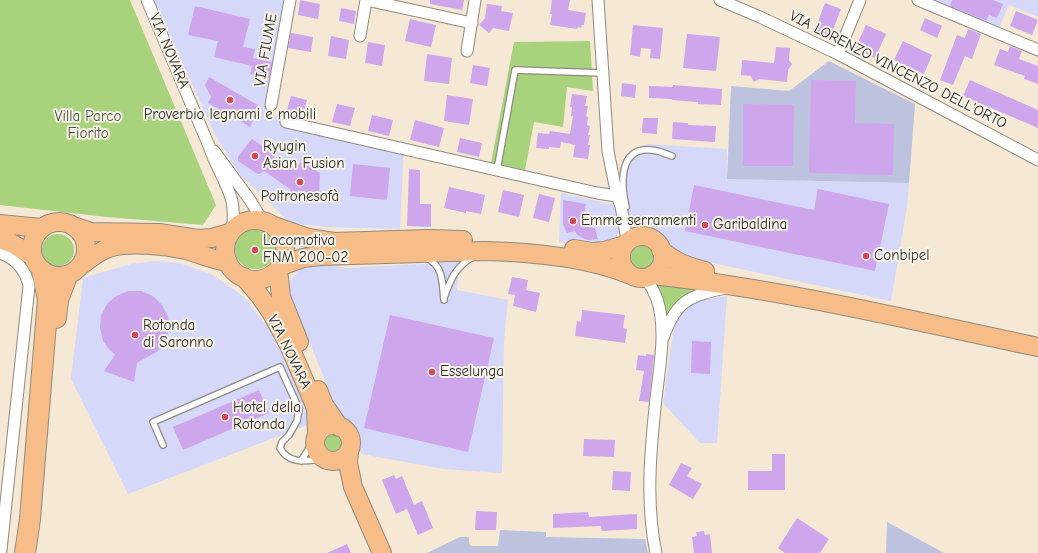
<!DOCTYPE html>
<html>
<head>
<meta charset="utf-8">
<style>
  body { margin:0 }
  canvas { display:block; background:#f5e8d4 }
</style>
</head>
<body>
<canvas width="1038" height="553"></canvas>
<script>
const ctx = document.querySelector('canvas').getContext('2d');
ctx.lineJoin = 'round';
function fillPath(path, color) { ctx.fillStyle = color; ctx.fill(path, 'evenodd'); }
function stroke(path, color, width, dash) { ctx.strokeStyle = color; ctx.lineWidth = width; ctx.lineCap = dash ? 'butt' : 'round'; ctx.setLineDash(dash || []); ctx.stroke(path); }
function drawText(font, color, halo, rows, align = 'center') {
  ctx.font = font + ' "Comic Neue",sans-serif'; ctx.lineWidth = 4; ctx.setLineDash([]); ctx.textBaseline = 'middle'; ctx.strokeStyle = halo; ctx.fillStyle = color; for (const [text, x, y, turn = 0] of rows) {
    ctx.save(); ctx.translate(x, y); ctx.rotate((+turn || 0) * Math.PI / 180); ctx.textAlign = isNaN(turn) ? turn : align; if (halo) ctx.strokeText(text, 0, 0); ctx.fillText(text, 0, 0); ctx.restore();
  }
}
fillPath(new Path2D(`
  M154 0H286L266 113 404 146 400 229 325 227 290 223 240 175 215 135Z
  M929 0H1038V17L1009 5 998 30Z
  M648 144 727 149V179L909 183 907 207 891 301 684 257 649 224 626 221 617 235 609 244H571L559 242 561 193 623 207 620 184 621 173 623 162 629 154 636 148Z
  M155 261 179 263 211 274 243 296 290 354 313 423 128 494 71 379 83 278 131 264Z
  M460 262 457 290 508 300 504 341 502 473 443 469 362 454 332 398 290 293V281L297 272 306 267 333 265 346 268Z
  M727 296 717 443H700L663 403 671 346 675 323 684 310 697 301Z`), '#d5d8f9');
fillPath(new Path2D(`
  M829 61 915 104 909 183 727 179 731 86 789 91Z
  M887 522 944 553H886Z
  M500 530 546 532V537L645 539 648 553H427L460 537H469V543L471 546H498Z`), '#bdc3de');
fillPath(new Path2D(`
  M0 0H130L216 205 203 225 107 217 0 205Z
  M590 41 593 91 567 87 563 127 534 122 525 170 491 163 514 42Z
  M235 249a20 20 0 1 1 40 0a20 20 0 1 1-40 0Z
  M42 250a16 16 0 1 1 32 0a16 16 0 1 1-32 0Z
  M631 257a11 11 0 1 1 22 0a11 11 0 1 1-22 0Z
  M653 282 712 287 666 319Z
  M324 443a9 9 0 1 1 18 0a9 9 0 1 1-18 0Z`), '#a9d27d');
fillPath(new Path2D(`
  M300 0 320 4 318 19 298 15Z
  M430 0H464L462 10 430 4Z
  M552 0H570L568 10 586 13 584 25H582L581 28 578 27 577 29 550 25 552 14H550Z
  M952 0H993L1003 4 997 18 989 15 986 21 950 6Z
  M825 3 841 9 830 38 814 32Z
  M487 4 502 6 501 11 513 13 509 31 493 28 489 33 479 25 485 18Z
  M195 6 250 19 243 47 255 49 253 58 272 62 269 78 250 74 252 66 214 57 218 41 188 35Z
  M341 8 356 11 354 24 339 21Z
  M1016 11 1038 20 1032 35 1010 26Z
  M925 18 942 26 937 38 920 30Z
  M410 19 436 25 431 47 405 41Z
  M633 25 663 28 660 59 650 58 651 49 641 48 640 57 630 55Z
  M866 25 886 34 875 58 855 49Z
  M968 29 981 34 972 59 965 56 953 85 940 80 957 35 965 38Z
  M291 33 313 37 311 52 288 48Z
  M687 34 720 37 716 71 683 68Z
  M331 36 349 40 346 59 328 56Z
  M903 41 932 55 924 74 894 60Z
  M368 42 385 45 382 66 365 63Z
  M1010 46 1022 51 1019 59 1038 66V84L1024 79 1025 76 994 65 1000 49 1008 52Z
  M776 47 790 48 789 60 792 64 788 70 787 82 759 79 754 82 751 76 741 75 742 60 774 63Z
  M427 54 452 58 449 84 424 81Z
  M473 65 490 68 487 86 470 83Z
  M209 77 261 107 250 127 208 103 211 97 205 85Z
  M811 80 856 81 855 123 894 124 893 175 809 173Z
  M970 80 1038 110V128L963 96Z
  M622 83 636 85 635 98 621 96Z
  M673 85 722 89 721 105 698 104V102L672 100V99L649 98V86L673 87Z
  M572 94 587 96 585 106H588L586 116 588 117 587 125 590 126 588 135H590L588 145H590L588 159 573 157 575 145 561 142 560 148 549 147V149L536 148 538 133 549 134 550 131 570 134 573 116H571L572 107H570Z
  M447 95 473 99 469 125 444 121Z
  M291 96 307 100 303 114 287 110Z
  M337 104 355 108 350 126 332 122Z
  M743 104 794 105 793 166H743Z
  M372 115 393 120 389 136 368 131Z
  M643 118H658L657 134 642 133Z
  M415 120 444 128 439 147 410 140Z
  M673 122 688 123V125L716 126 715 142 672 139Z
  M460 138 482 143 479 157 457 152Z
  M252 139 272 153 275 160H283L296 168 301 162 320 173 319 195 317 199 292 198 290 195V189L264 171 259 174 256 173 238 161V157L250 141Z
  M353 164 390 168 387 200 350 196Z
  M409 169 420 170V204H431V227L407 226Z
  M694 185 814 210 818 189 889 204 875 271 685 231Z
  M449 187 485 195 481 214 466 211V213L444 208Z
  M503 190 524 195 519 217 498 212Z
  M539 194 555 198 549 222 533 218Z
  M563 200 586 204 582 223 589 227 595 228 598 239 589 240 585 239 577 235 575 231 567 233 563 224Z
  M512 277 528 280 526 290 540 293 536 312 513 306 515 295 508 294Z
  M128 291H141L153 296 162 305 168 316 169 329 165 341 158 351 137 363 134 382 104 371 115 355 108 348 103 341 100 328 101 316 107 304 116 296Z
  M582 310 625 315 623 328 627 329 625 343 575 336 577 321 581 322Z
  M390 315 494 338 468 452 364 428Z
  M692 341 711 342 710 374 691 373Z
  M646 354 654 355 649 402 639 401 644 371 636 370 638 355 646 356Z
  M259 390 269 413 183 450 173 427Z
  M584 439 615 440 614 457 583 456Z
  M772 454H785V490H748V471H772Z
  M681 463 692 468 687 476 702 484 693 499 669 485Z
  M613 471 631 472 630 491 612 490Z
  M394 475 396 479 402 476 414 505 422 501 433 528 418 535 407 509 396 514 382 480Z
  M476 511 497 512 496 530H475Z
  M588 512 589 517 637 514V529L602 531 601 526 553 528V514Z
  M797 518 829 539 820 553H785L778 548Z
  M704 531 705 535 710 534 712 553H694L692 537 697 536 696 532Z
  M347 544 351 553H327Z`), '#cea6ec');
const lane = new Path2D(`
  M497 170 515 70 603 73
  M626 207C621 186 618 147 651 150 658 150 665 154 672 156
  M427 258C444 267 442 283 444 300
  M444 298C450 280 456 266 473 257
  M163 445 153 422 280 367 299 409 297 421 289 435 282 442 280 448C290 466 308 460 324 459
  M301 461 315 439`);
const street = new Path2D(`
  M147 0 209 146C215 165 227 182 232 201 234 210 233 220 233 229
  M366 0 472 23
  M598 0 608 151 617 196 621 206 626 234 629 240
  M720 0 760 17 838 54 1038 160
  M918 0 1038 50
  M360 36 366 0
  M467 51 475 0
  M838 54 860 0
  M271 105 290 0
  M286 122 597 193 617 196
  M214 151 250 200 262 220
  M0 253C15 258 26 270 29 286L1 550 0 552
  M645 277C650 284 654 291 657 299 668 332 658 373 655 408 650 456 646 505 656 553
  M663 338C676 301 688 296 726 288`);
const primary = new Path2D(`
  M225 250a30 30 0 1 1 60 0a30 30 0 1 1-60 0Z
  M32 249a27 27 0 1 1 54 0a27 27 0 1 1-54 0Z
  M0 224 41 228
  M73 226 91 232 159 233 198 239 212 238 230 233
  M274 226 308 238 334 242 428 239 463 240
  M621 257a21 21 0 1 1 42 0a21 21 0 1 1-42 0Z
  M0 239 13 244 32 256
  M574 249 592 252 604 251 625 245
  M661 250C677 263 686 266 705 271
  M83 264C91 258 99 251 109 248 127 241 167 246 186 250 200 254 214 260 228 262
  M281 266 303 258 320 256 484 251C532 252 587 257 631 275
  M278 269 281 297 299 342
  M652 275C782 289 910 320 1038 347
  M244 277 260 296 271 312 289 345 316 408 317 434
  M318 390 324 405 339 427
  M315 443a18 18 0 1 1 36 0a18 18 0 1 1-36 0Z
  M349 450 348 463 353 487 382 553`);
const highway = new Path2D(`
  M56 318 58 300 67 276
  M25 553 30 519 48 299 42 271`);
stroke(lane, '#908a80', 8);
stroke(street, '#908a80', 13);
stroke(primary, '#908a80', 20);
stroke(highway, '#908a80', 22);
stroke(lane, '#fff', 5.5);
stroke(street, '#fff', 11);
stroke(primary, '#f7bd88', 18);
stroke(highway, '#f7bd88', 20);
for (const [x, y, r, color] of [
  [230,100,4,"#d1495b"],
  [255,156,4,"#d1495b"],
  [300,182,4,"#d1495b"],
  [573,221,4,"#d1495b"],
  [705,225,4,"#d1495b"],
  [255,250,4,"#d1495b"],
  [866,256,4,"#d1495b"],
  [135,335,4,"#d1495b"],
  [432,372,4,"#d1495b"],
  [225,417,4,"#d1495b"]
]) { const dot = new Path2D(); dot.arc(x, y, r, 0, 2 * Math.PI); ctx.fillStyle = color; ctx.fill(dot); stroke(dot, '#f7f3e8', 1.5); }
drawText('15px', '#2b2b2b', '#f7f3e8', [
  ["VIA FIUME",266,50,-80],
  ["VIA NOVARA",169,51,67],
  ["VIA LORENZO VINCENZO DELL'ORTO",898,70,27],
  ["VIA NOVARA",289,352,64]
]);
drawText('15px', '#2b2b2b', '#f7f3e8', [
  ["Proverbio legnami e mobili",230,115,"center"],
  ["Ryugin",263,147],
  ["Asian Fusion",263,164],
  ["Poltronesofà",300,197,"center"],
  ["Emme serramenti",581,221],
  ["Garibaldina",713,225],
  ["Locomotiva",263,241],
  ["FNM 200-02",263,258],
  ["Conbipel",874,256],
  ["Rotonda",143,326],
  ["di Saronno",143,343],
  ["Esselunga",440,372],
  ["Hotel della",233,408],
  ["Rotonda",233,425]
], 'left');
drawText('15px', '#4a5540', '#f7f3e8', [
  ["Villa Parco",88,117],
  ["Fiorito",88,134]
]);
</script>
</body>
</html>
